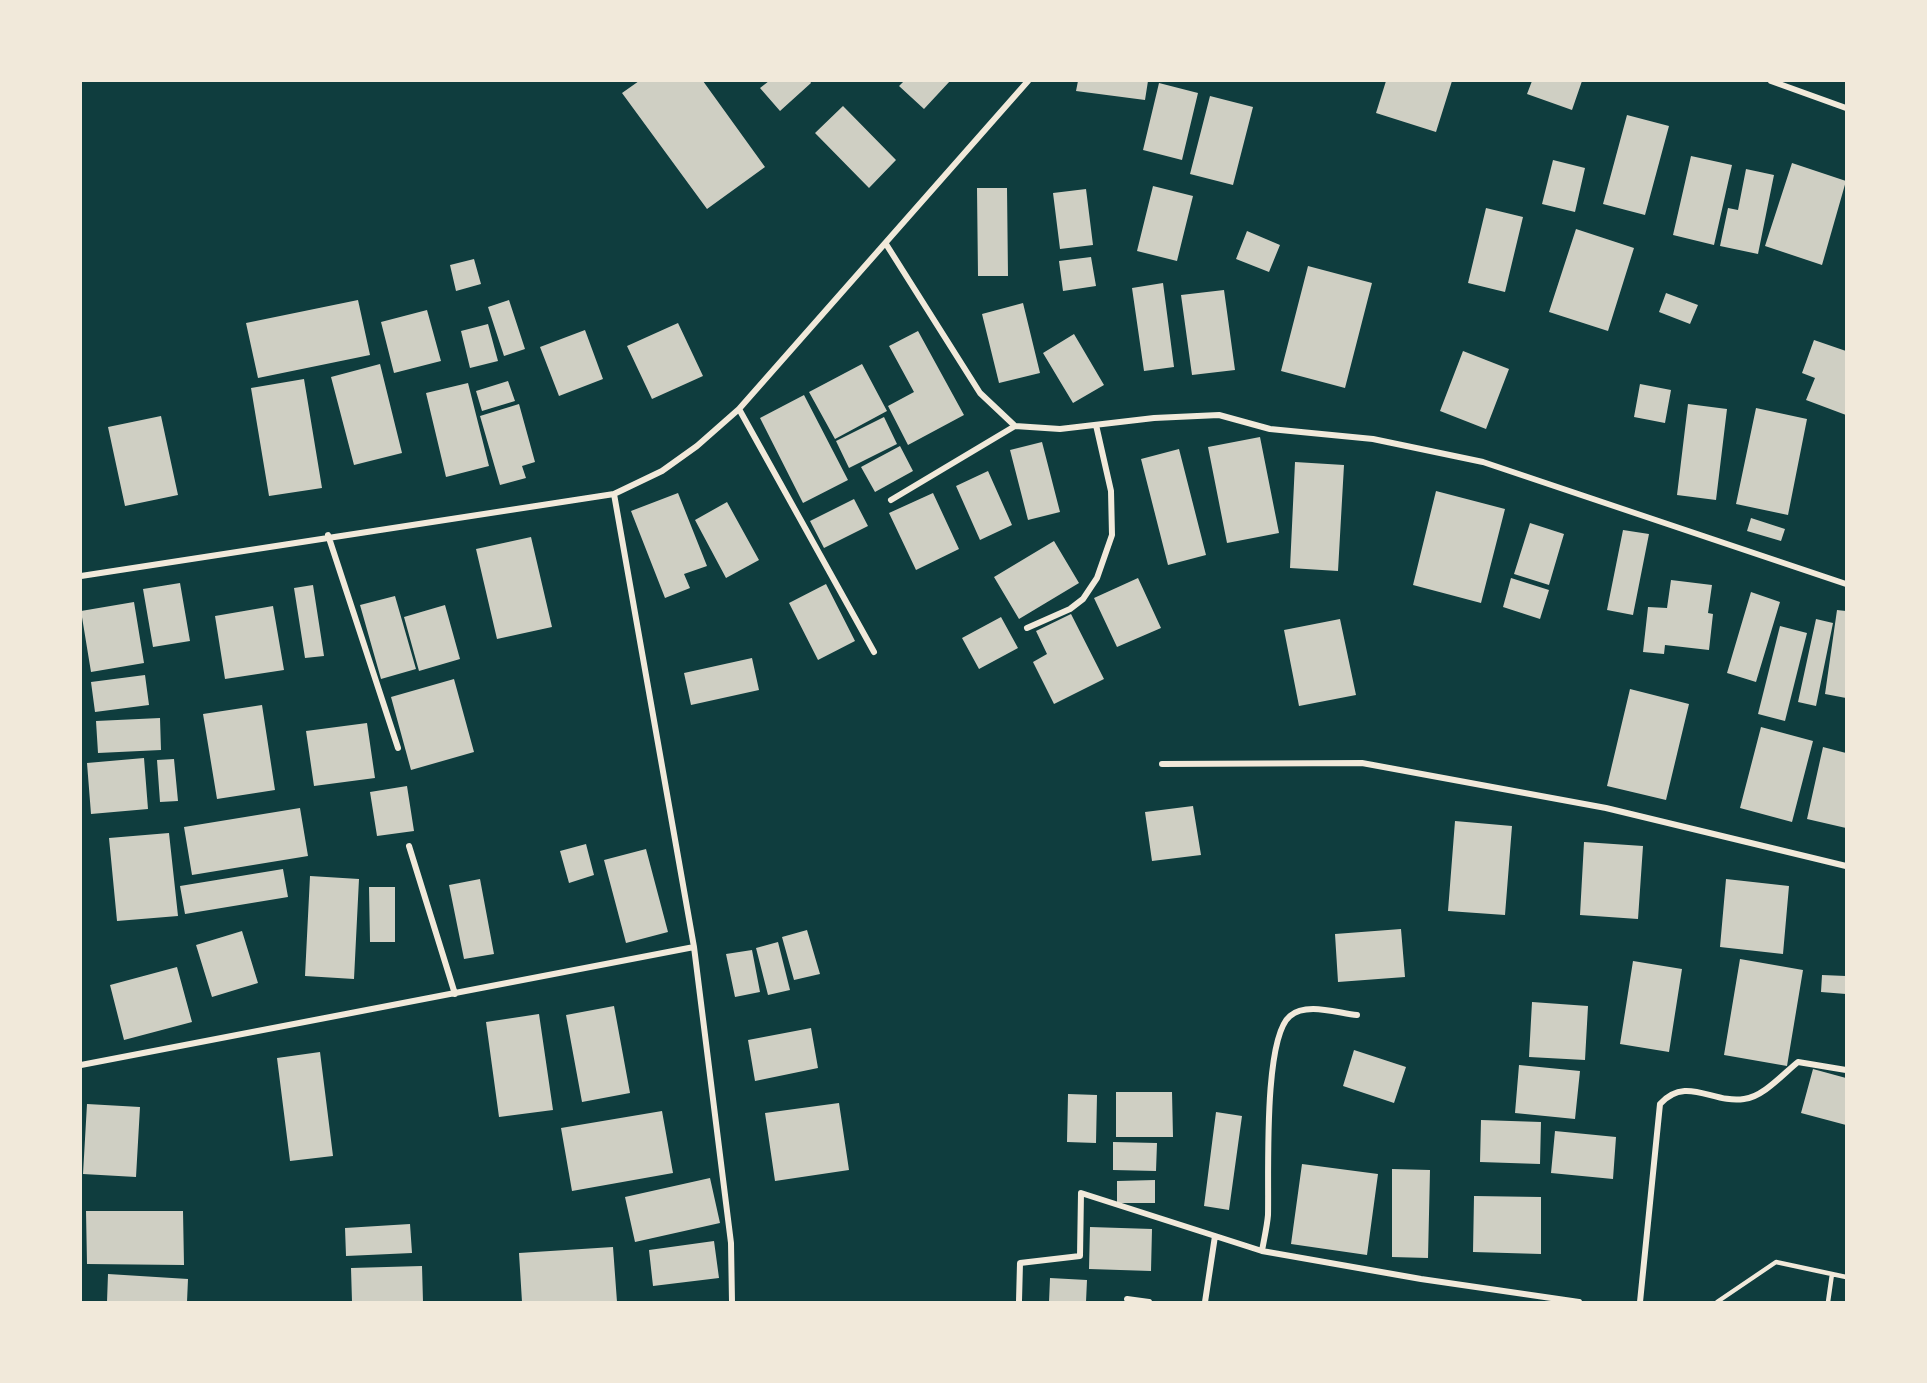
<!DOCTYPE html>
<html>
<head>
<meta charset="utf-8">
<style>
  body { margin:0 }
  #map { position:relative; width:1927px; height:1383px; overflow:hidden; background:#0f3d3e; font-family:"Nunito Sans",sans-serif }
  canvas { display:block }
  .frame { position:absolute; inset:0; border:82px solid #f1e9da; pointer-events:none }
</style>
</head>
<body>
<div id="map">
<canvas width="1927" height="1383"></canvas>
<div class="frame"></div>
</div>
<script>
const ctx = document.querySelector('canvas').getContext('2d');
ctx.lineJoin = 'round';
function fillPath(path, color) { ctx.fillStyle = color; ctx.fill(path, 'evenodd'); }
function stroke(path, color, width, dash) { ctx.strokeStyle = color; ctx.lineWidth = width; ctx.lineCap = dash ? 'butt' : 'round'; ctx.setLineDash(dash || []); ctx.stroke(path); }
fillPath(new Path2D(`
  M639 81H703L765 167 707 209 622 93Z
  M769 81H810L811 83 780 111 760 88Z
  M904 81H950L924 109 899 86Z
  M1078 81H1148L1145 100 1076 91Z
  M1386 81H1452L1436 132 1376 113Z
  M1532 81H1582L1572 110 1527 94Z
  M1159 83 1198 93 1182 160 1143 150Z
  M1210 96 1253 107 1233 185 1190 174Z
  M843 106 896 160 869 188 815 133Z
  M1627 115 1669 126 1645 215 1603 204Z
  M1691 156 1732 165 1714 245 1673 235Z
  M1553 160 1585 168 1575 212 1542 204Z
  M1792 163 1846 181 1822 265 1765 246Z
  M1746 169 1774 175 1758 254 1720 246 1728 208 1738 210Z
  M1153 186 1193 196 1177 261 1137 251Z
  M977 188H1007L1008 276H978Z
  M1086 189 1093 245 1060 249 1053 193Z
  M1486 208 1523 217 1505 292 1468 283Z
  M1576 229 1634 248 1608 331 1549 312Z
  M1247 231 1280 245 1269 272 1236 259Z
  M1091 257 1096 286 1063 291 1059 261Z
  M474 259 481 284 456 291 450 265Z
  M1308 266 1372 283 1345 388 1281 371Z
  M1163 283 1174 367 1144 371 1132 288Z
  M1224 290 1235 370 1192 375 1181 295Z
  M1666 293 1698 305 1690 324 1659 312Z
  M358 300 370 355 258 378 246 323Z
  M509 300 525 349 504 356 488 307Z
  M1023 303 1040 373 999 383 982 314Z
  M427 310 441 361 394 373 381 322Z
  M678 323 703 376 652 399 627 346Z
  M488 324 498 361 470 368 461 331Z
  M585 330 603 379 559 396 540 347Z
  M918 331 964 415 908 445 888 406 914 392 889 346Z
  M1074 334 1104 385 1073 403 1043 353Z
  M1814 340 1846 351V415L1806 400 1815 378 1802 373Z
  M1463 351 1509 369 1486 429 1440 411Z
  M380 364 402 453 354 465 331 377Z
  M862 364 887 411 835 439 809 392Z
  M304 379 322 488 269 496 251 388Z
  M508 381 515 401 482 411 476 391Z
  M468 383 489 466 446 477 426 393Z
  M1640 384 1671 390 1665 423 1634 417Z
  M804 395 848 480 803 503 760 418Z
  M519 404 535 462 522 466 526 478 500 485 480 416Z
  M1688 404 1727 409 1716 500 1677 495Z
  M1756 408 1807 419 1788 515 1736 504Z
  M161 416 178 495 125 506 108 427Z
  M884 417 897 444 849 468 836 441Z
  M1260 437 1279 533 1227 543 1208 447Z
  M1042 442 1060 512 1028 520 1010 450Z
  M900 446 913 471 875 492 861 467Z
  M1179 449 1206 555 1168 565 1141 459Z
  M1295 462 1344 465 1338 571 1290 568Z
  M988 471 1012 525 980 540 956 486Z
  M1436 491 1505 509 1481 603 1413 585Z
  M678 493 707 566 684 574 690 588 665 598 631 511Z
  M933 493 959 549 916 570 889 513Z
  M854 499 868 526 824 548 810 521Z
  M727 502 759 560 726 578 695 520Z
  M1751 518 1785 529 1781 541 1747 531Z
  M1530 523 1564 534 1549 585 1514 574Z
  M1623 530 1649 534 1633 615 1607 610Z
  M531 537 552 627 497 639 476 549Z
  M1054 541 1079 583 1019 619 994 577Z
  M1138 578 1161 628 1117 647 1094 598Z
  M1511 578 1549 590 1540 619 1503 607Z
  M1671 580 1712 585 1708 613 1713 614 1709 650 1665 645 1664 654 1643 652 1648 607 1667 608Z
  M180 583 190 641 153 647 143 589Z
  M826 584 855 641 818 660 789 603Z
  M313 585 324 656 305 658 294 588Z
  M1751 592 1780 602 1756 682 1727 673Z
  M395 596 416 669 381 679 360 605Z
  M134 602 144 663 91 672 81 611Z
  M445 605 460 659 419 671 404 617Z
  M273 606 284 670 225 679 215 616Z
  M1837 610 1846 611V698L1825 694Z
  M1071 614 1104 679 1054 704 1033 662 1047 654 1036 631Z
  M1001 617 1018 648 979 669 962 638Z
  M1340 619 1356 695 1299 706 1284 630Z
  M1816 619 1833 623 1816 706 1798 702Z
  M1780 626 1807 633 1785 721 1758 714Z
  M752 658 759 690 691 705 684 673Z
  M145 675 149 705 95 712 91 682Z
  M454 679 474 752 411 770 391 697Z
  M1630 689 1689 704 1666 800 1607 786Z
  M262 705 275 790 217 799 203 714Z
  M160 718 161 750 98 753 96 721Z
  M367 723 375 778 314 786 306 731Z
  M1761 727 1813 741 1792 822 1740 808Z
  M1823 747 1846 753V828L1807 819Z
  M144 758 148 809 91 814 87 763Z
  M174 759 178 801 160 802 157 760Z
  M407 786 414 831 377 836 370 792Z
  M1193 806 1201 855 1152 861 1145 812Z
  M300 808 308 856 192 875 184 827Z
  M1455 821 1512 826 1505 915 1448 911Z
  M169 833 178 916 117 921 109 838Z
  M1584 842 1643 846 1638 919 1580 915Z
  M586 844 594 875 569 883 560 851Z
  M646 849 668 932 626 943 604 860Z
  M283 869 288 897 185 914 180 886Z
  M310 876 359 879 354 979 305 976Z
  M480 879 494 954 464 959 449 885Z
  M1726 879 1789 886 1783 954 1720 947Z
  M369 887H395V942H370Z
  M1401 929 1405 977 1338 982 1335 934Z
  M807 930 820 974 794 980 782 937Z
  M242 931 258 983 212 997 196 945Z
  M778 942 790 990 768 995 756 948Z
  M752 950 760 992 735 997 726 954Z
  M1740 959 1803 970 1787 1066 1724 1055Z
  M1633 961 1682 969 1669 1052 1620 1044Z
  M177 967 192 1022 124 1040 110 985Z
  M1822 975 1846 976V994L1821 992Z
  M1532 1002 1588 1006 1585 1060 1529 1057Z
  M614 1006 630 1093 582 1102 566 1015Z
  M539 1014 553 1110 499 1117 486 1022Z
  M811 1028 818 1068 755 1081 748 1040Z
  M1354 1050 1406 1067 1394 1103 1343 1086Z
  M320 1052 333 1156 290 1161 277 1058Z
  M1519 1065 1580 1071 1575 1119 1515 1113Z
  M1813 1069 1846 1078V1125L1801 1113Z
  M1116 1092H1172L1173 1137H1116Z
  M1068 1094 1097 1095 1096 1143 1067 1142Z
  M839 1103 849 1170 775 1181 765 1113Z
  M87 1104 140 1107 136 1177 83 1174Z
  M662 1111 673 1173 572 1191 561 1128Z
  M1216 1112 1242 1116 1229 1210 1204 1206Z
  M1481 1120 1541 1122 1540 1164 1480 1162Z
  M1555 1131 1616 1137 1613 1179 1551 1173Z
  M1113 1142 1157 1143 1156 1171 1113 1170Z
  M1302 1164 1378 1174 1367 1255 1291 1244Z
  M1392 1169 1430 1170 1428 1258 1392 1257Z
  M710 1178 720 1223 635 1242 625 1197Z
  M1155 1180V1203H1117V1181Z
  M1474 1196 1541 1197V1254L1473 1252Z
  M86 1211H183L184 1265 87 1264Z
  M410 1224 412 1253 346 1256 345 1228Z
  M1090 1227 1152 1229 1151 1271 1089 1269Z
  M714 1241 719 1278 653 1286 649 1250Z
  M613 1247 617 1302H522L519 1253Z
  M422 1266 423 1302H352L351 1268Z
  M108 1274 188 1279 187 1302H107Z
  M1050 1278 1087 1280 1086 1302H1049Z`), '#cfcfc3');
stroke(new Path2D(`
  M1717 1302 1776 1262 1846 1277
  M1828 1302 1832 1274`), '#f1e9da', 4.5);
stroke(new Path2D(`
  M1771 81 1846 108
  M886 244 980 393 1015 426 1060 429 1154 418 1219 415 1270 429 1373 439 1483 462 1846 584
  M739 409 874 652
  M614 494 694 947 731 1243 732 1302
  M891 500 1015 426
  M328 535 398 748
  M81 576 614 494 662 471 697 446 739 409 1028 81
  M1027 628 1070 609 1083 599 1097 578 1112 535 1111 491 1096 425
  M1162 764 1362 763 1606 808 1846 866
  M409 846 455 994
  M1357 1015C1337 1013 1306 1002 1290 1016 1263 1038 1269 1177 1268 1215 1267 1227 1264 1239 1262 1251L1421 1279 1579 1302
  M81 1065 694 947
  M1127 1299 1149 1302
  M1019 1301 1020 1263 1080 1256 1081 1193 1262 1251
  M1205 1302 1215 1236
  M1640 1302 1660 1104C1686 1075 1713 1104 1744 1099 1763 1097 1783 1074 1798 1062L1846 1070`), '#f1e9da', 6);
</script>
</body>
</html>
